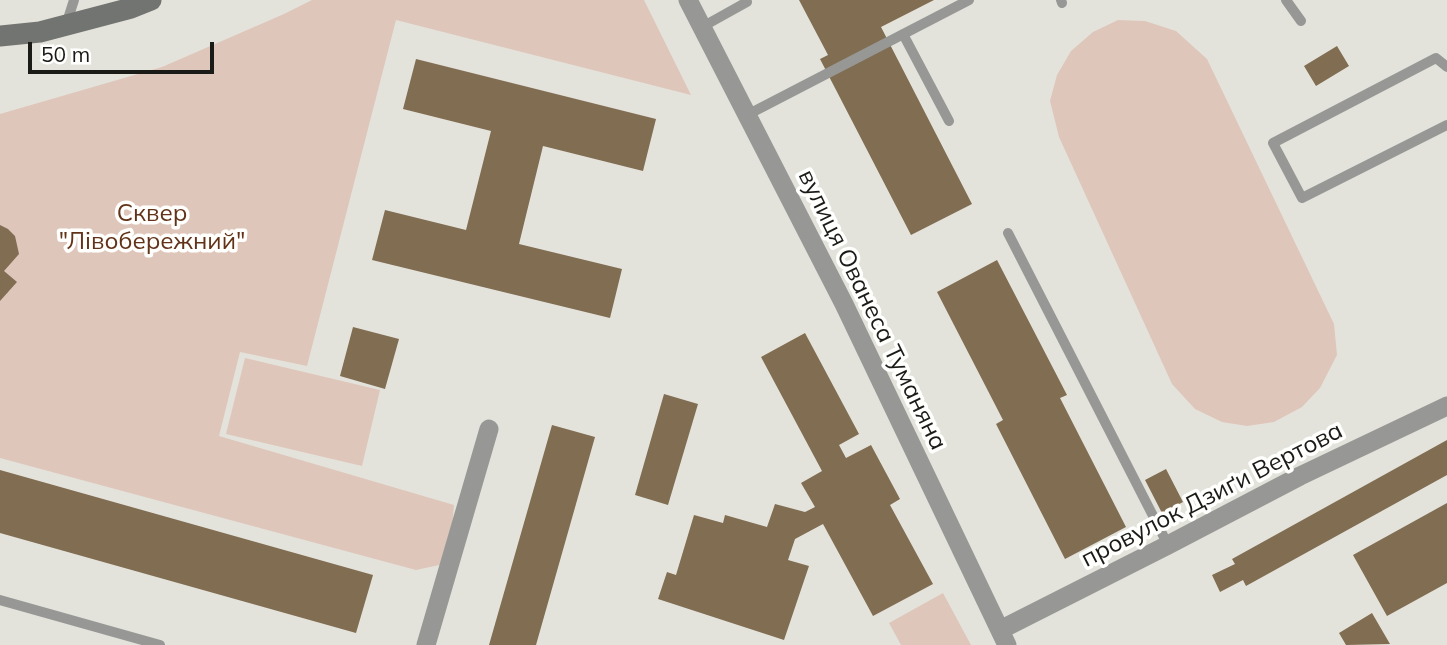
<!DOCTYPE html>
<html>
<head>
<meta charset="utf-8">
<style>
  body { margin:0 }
  #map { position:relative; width:1447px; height:645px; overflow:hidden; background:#e3e3dc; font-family:Mulish,sans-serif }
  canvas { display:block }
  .scale { position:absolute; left:28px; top:42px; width:186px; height:32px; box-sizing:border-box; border:4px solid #1a1a17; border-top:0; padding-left:9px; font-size:21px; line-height:24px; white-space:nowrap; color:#1a1a17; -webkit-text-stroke:5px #fffffe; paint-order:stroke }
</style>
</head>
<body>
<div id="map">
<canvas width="1447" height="645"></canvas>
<div class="scale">50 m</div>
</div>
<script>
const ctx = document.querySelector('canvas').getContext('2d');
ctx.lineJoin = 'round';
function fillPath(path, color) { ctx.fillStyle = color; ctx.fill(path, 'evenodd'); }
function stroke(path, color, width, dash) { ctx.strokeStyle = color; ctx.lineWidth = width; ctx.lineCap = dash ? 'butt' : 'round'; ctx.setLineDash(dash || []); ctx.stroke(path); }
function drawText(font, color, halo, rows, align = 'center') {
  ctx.font = font + ' Mulish,sans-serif'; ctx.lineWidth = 7; ctx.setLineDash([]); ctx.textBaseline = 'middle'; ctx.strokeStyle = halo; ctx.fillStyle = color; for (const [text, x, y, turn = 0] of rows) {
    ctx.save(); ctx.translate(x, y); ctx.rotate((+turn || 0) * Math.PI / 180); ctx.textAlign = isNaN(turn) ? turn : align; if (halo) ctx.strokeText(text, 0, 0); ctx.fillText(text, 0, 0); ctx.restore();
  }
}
fillPath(new Path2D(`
  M312 0H644L691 95 396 20 307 366 240 352 219 436 454 505 449 563 416 570 0 458V114L162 67 284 14Z
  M1118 20 1145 21 1176 31 1207 59 1334 324 1337 355 1320 388 1302 407 1274 422 1247 426 1222 422 1195 409 1172 384 1059 137 1050 101 1057 75 1071 51 1093 32Z
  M245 358 380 390 362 466 226 434Z
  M943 593 971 645H901L889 623Z`), '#dfc6ba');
fillPath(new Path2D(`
  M799 0H934L881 27 972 204 911 235 820 59 828 55Z
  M1337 46 1349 66 1316 86 1304 66Z
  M416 59 656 119 643 171 543 146 519 244 622 269 610 318 372 260 385 210 466 230 491 131 403 109Z
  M0 225 8 229 15 236 19 254 4 271 17 282 0 301Z
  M997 260 1067 395 1060 398 1126 527 1065 559 996 424 1003 420 937 292Z
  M353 327 399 339 385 389 340 376Z
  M805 333 859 434 839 445 846 458 871 445 900 499 890 505 933 584 873 616 823 524 795 539 788 560 809 566 784 640 658 599 667 572 676 575 694 515 723 523 725 515 767 527 775 504 805 512 815 507 801 483 822 471 761 357Z
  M664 394 698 404 668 505 635 495Z
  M552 425 595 437 536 645H489Z
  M1447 440V475L1246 586 1243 580 1220 592 1212 575 1235 564 1232 559Z
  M1166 469 1183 502 1162 513 1145 480Z
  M0 470 373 575 356 633 0 533Z
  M1447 503V583L1387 616 1353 555Z
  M1372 613 1390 644 1346 645 1339 633Z`), '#816d51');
stroke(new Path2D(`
  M1061 0 1062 3
  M1286 0 1301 21
  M66 25 74 0
  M702 27 747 2 746 0
  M903 34 949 121
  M1447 67 1436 58 1273 143 1302 198 1447 125
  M747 115 969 0
  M1008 233 1168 545
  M0 600 160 645`), '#979895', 10);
stroke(new Path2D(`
  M688 0 844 304 1007 645
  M1000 630 1168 545 1300 476 1447 406
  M426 645 489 429`), '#979895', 19);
stroke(new Path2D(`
  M0 36 40 32 131 8 151 0`), '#727471', 21);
drawText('24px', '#623318', '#fffffe', [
  ["Сквер",152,214],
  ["\"Лівобережний\"",152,242]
]);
drawText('24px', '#1a1a17', '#fffffe', [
  ["вулиця Ованеса Туманяна",872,310,64],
  ["провулок Дзиґи Вертова",1212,495,-27]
]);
</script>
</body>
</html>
